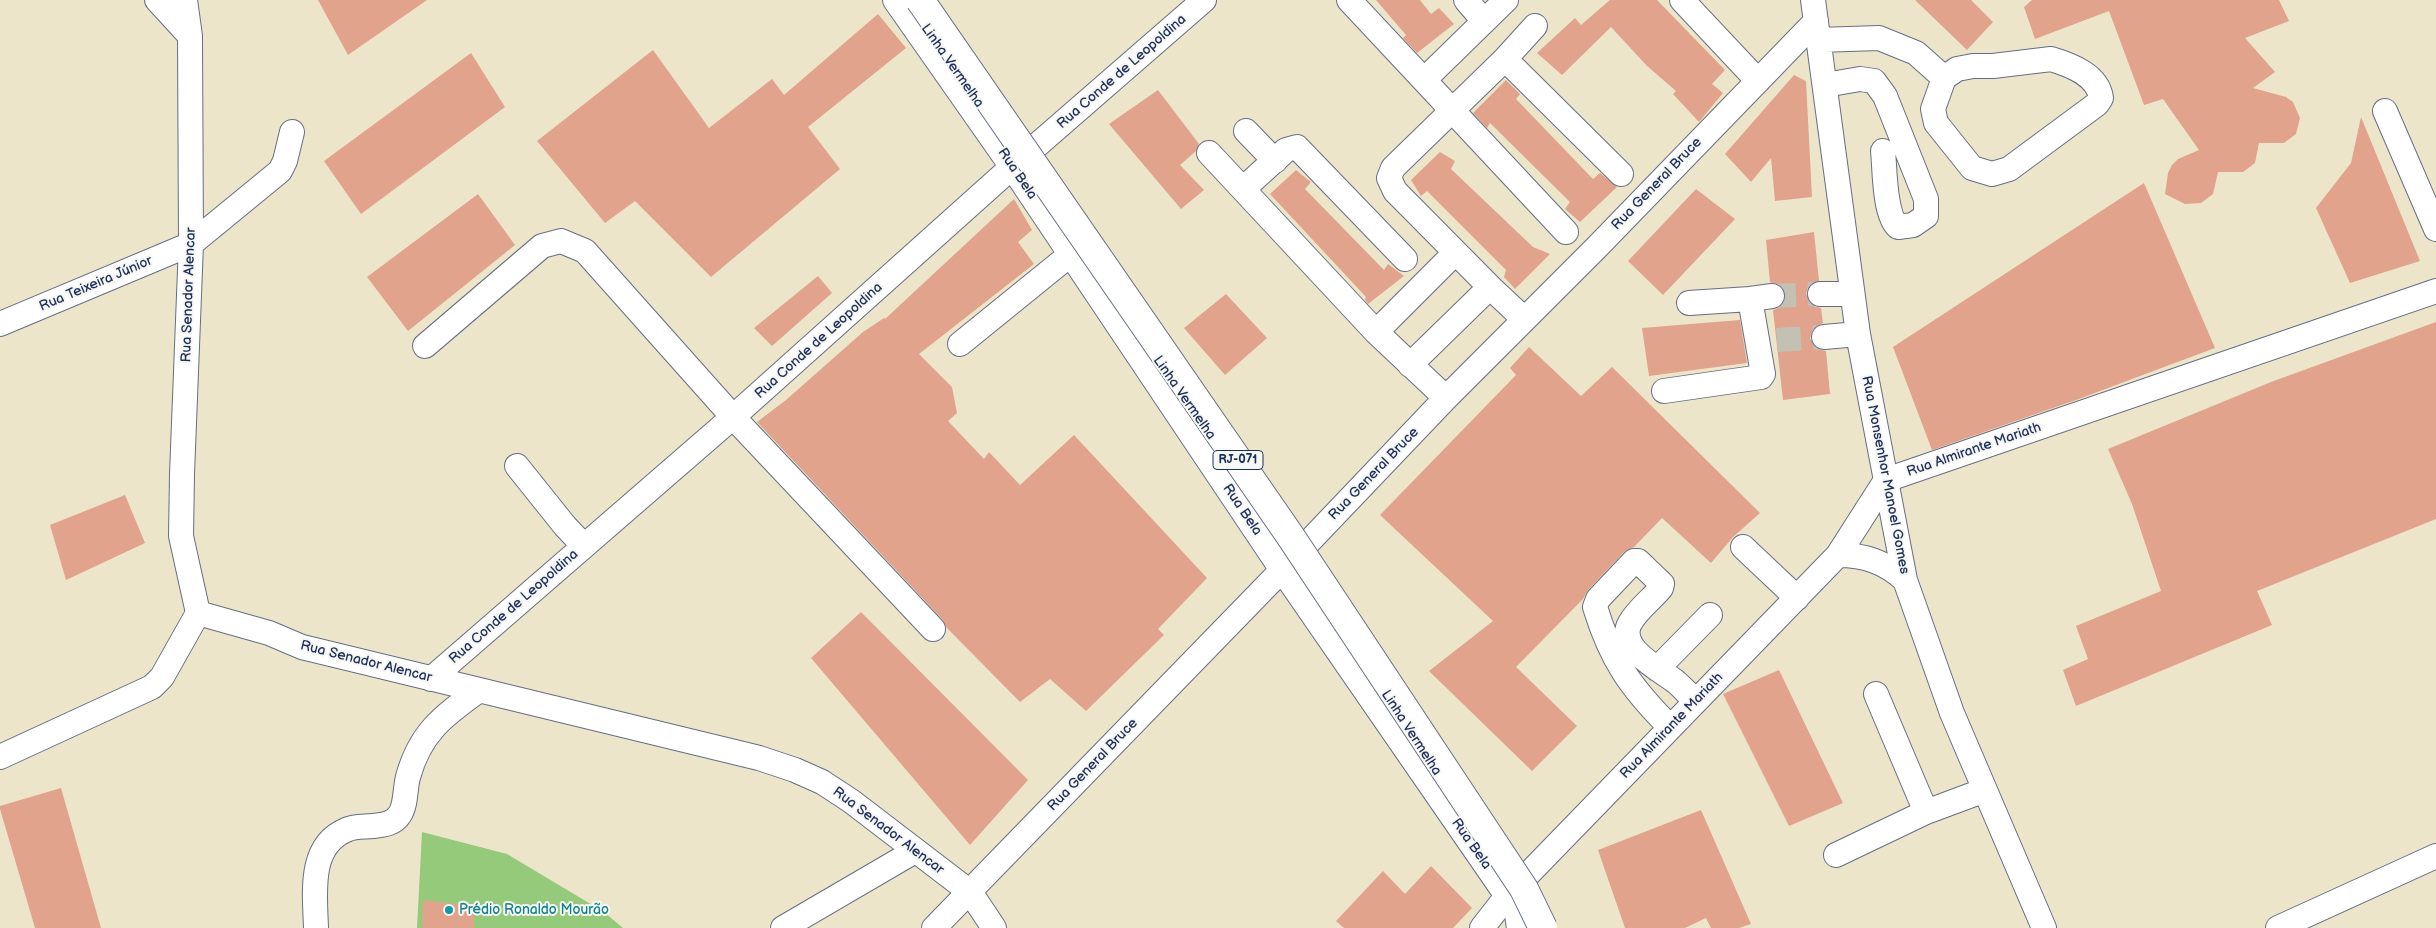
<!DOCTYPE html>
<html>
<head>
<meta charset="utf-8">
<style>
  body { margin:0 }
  canvas { display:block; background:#ece5ca }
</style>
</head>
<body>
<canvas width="2436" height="928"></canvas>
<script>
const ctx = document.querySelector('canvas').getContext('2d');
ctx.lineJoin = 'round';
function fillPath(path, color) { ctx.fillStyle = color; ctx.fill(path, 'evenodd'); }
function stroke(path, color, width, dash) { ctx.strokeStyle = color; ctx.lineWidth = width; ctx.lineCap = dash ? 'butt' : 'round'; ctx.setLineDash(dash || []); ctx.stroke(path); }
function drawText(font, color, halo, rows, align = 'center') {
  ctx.font = font + ' "Balsamiq Sans",sans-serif'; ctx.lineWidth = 4; ctx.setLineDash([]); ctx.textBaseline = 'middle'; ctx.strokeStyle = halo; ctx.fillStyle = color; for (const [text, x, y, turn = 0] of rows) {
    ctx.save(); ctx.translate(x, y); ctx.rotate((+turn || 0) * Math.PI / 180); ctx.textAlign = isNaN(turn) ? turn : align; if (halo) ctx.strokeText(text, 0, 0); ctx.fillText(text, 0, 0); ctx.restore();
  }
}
fillPath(new Path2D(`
  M422 832 507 854 604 912 623 928H417Z`), '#95ca7b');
fillPath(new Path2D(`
  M318 0H427L348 55Z
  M1376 0H1420L1431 14 1439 8 1454 24 1417 53 1403 38 1406 35Z
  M1610 0H1657L1725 70 1712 84 1723 93 1699 122 1673 94 1676 91 1647 66 1611 27 1562 75 1537 53 1575 18 1581 25Z
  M1915 0H1971L1993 22 1967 50Z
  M2032 0H2279L2289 21 2245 38 2275 72 2253 88 2286 97 2293 102 2300 118 2296 134 2284 143H2259L2255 163 2243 172H2218L2213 194 2201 203 2185 204 2165 194 2168 173 2172 165 2178 159 2199 150 2163 99 2144 105 2109 11 2035 39 2024 7Z
  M878 14 906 48 808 127 840 169 711 277 635 201 605 223 537 141 653 50 709 128 772 79 784 95Z
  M471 53 505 107 361 214 324 161Z
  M1794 75 1806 81 1812 197 1775 201 1771 158 1751 182 1725 154Z
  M1506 80 1520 94 1516 99 1593 179 1600 173 1617 187 1580 222 1565 209 1570 202 1490 123 1487 128 1473 113Z
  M1158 90 1199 144 1196 151 1180 165 1204 190 1181 209 1109 124Z
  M2361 117 2420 261 2350 283 2316 208 2351 163Z
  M1440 152 1455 161 1451 169 1533 247 1550 254 1515 289 1504 277 1506 270 1427 191 1421 196 1411 180Z
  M1296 170 1311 182 1305 189 1384 270 1388 264 1404 276 1368 304 1365 300 1366 297 1270 194Z
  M2144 183 2215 348 2076 400 1932 450 1893 347Z
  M1696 189 1735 219 1663 295 1628 261Z
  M478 194 515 245 408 331 367 277Z
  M1014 199 1032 230 1018 242 1034 264 919 354 952 387 957 413 948 421 984 459 989 452 1020 485 1074 435 1207 578 1158 629 1164 635 1086 711 1050 679 1020 702 946 627 943 620 757 422 786 400 863 332 884 318 885 319Z
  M1814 232 1819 281 1808 287 1806 294 1813 306 1821 308 1823 323 1817 326 1812 331 1810 339 1818 349 1826 351 1830 394 1783 400 1773 310 1781 307 1786 295 1783 287 1770 282 1766 240Z
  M818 276 832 293 772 346 754 328Z
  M1226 294 1267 338 1225 375 1184 328Z
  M1740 320 1747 363 1649 376 1642 328Z
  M2436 322V519L2257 591 2272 625 2076 706 2063 670 2088 659 2076 626 2161 591 2132 504 2108 449 2271 382Z
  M1529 347 1581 396 1612 367 1760 513 1733 537 1711 563 1662 518 1634 547 1624 552 1588 590 1583 599 1516 667 1577 726 1532 771 1429 671 1493 621 1380 515 1516 375 1510 368Z
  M125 495 145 543 66 580 50 525Z
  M861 612 1028 780 970 845 811 658Z
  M1779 670 1843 803 1789 826 1723 694Z
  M61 788 101 928H35L0 809V806Z
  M1701 810 1751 924 1739 928H1711L1706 918 1685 928H1625L1598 850Z
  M1431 866 1472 908 1453 928H1344L1336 921 1383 871 1405 894Z
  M423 900 474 906V928H422Z`), '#e1a38b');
stroke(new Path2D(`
  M1772 296 1820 294
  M1777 340 1824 337`), '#c2c1b4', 24, [24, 12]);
const minor = new Path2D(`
  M157 0 190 36
  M185 0 190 36 191 244 182 474 181 536 198 613
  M895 0 1012 167 1282 570 1507 896
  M1349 0 1566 232
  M1466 0 1484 21
  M1682 0 1758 81
  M1813 0 1858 334 1905 580 1952 713 2044 928
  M1818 40 1879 38 1916 53 1944 78
  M1505 59 1621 174
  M2051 59C2071 65 2098 75 2101 98L2097 104 2009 169 1992 174 1972 168 1936 123 1933 109 1944 78 1957 69 1973 66H1993Z
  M1424 80 1506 0
  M1825 85 1860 79 1874 81 1885 96 1926 199V216L1913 225 1898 227C1884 214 1885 170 1883 151
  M2385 111 2436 229
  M1246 131 1275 161
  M1209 153 1376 332 1446 398
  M1243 189 1286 150 1297 147 1405 259
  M1820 294H1852
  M1689 303 1750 299
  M1524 319 1490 287 1395 191 1389 178 1393 168 1505 59 1535 26
  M0 324 191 244 280 171 285 161 292 132
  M1376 332 1455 253
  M1824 337 1858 334
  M960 344 1071 254
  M425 346 542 246 561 241 585 251 733 417 933 629
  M1410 365 1490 287
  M1664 391 1761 377 1763 374 1750 299 1772 296
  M517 466 565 526 584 546
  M1743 547 1797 598
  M1838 555C1865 555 1885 562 1905 580
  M198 613 269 633 302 647 759 758 795 770 822 782 851 801 970 892 994 928
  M1657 669 1710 615
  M431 679 733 417 1012 167 1204 0
  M1876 694 1926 812
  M1670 727C1631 688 1611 660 1595 607L1598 599 1634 561H1638L1662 584 1661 588C1652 599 1637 610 1630 623 1616 648 1661 670 1676 682 1683 688 1689 695 1696 701
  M0 757 152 687 162 677 198 613
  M1836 855 1926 812 1985 790
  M316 928C315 894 308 846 346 830 354 826 364 827 373 826 383 825 394 824 400 814 406 805 405 788 408 777 420 733 443 716 478 691
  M783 928 915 851
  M934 928 1282 570 1446 398 1597 247 1816 21
  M1482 928 1507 896 1838 555 1886 480 2436 291
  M2278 928 2436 856`);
const highway = new Path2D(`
  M1516 894 1521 928`);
stroke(minor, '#646f84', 26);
stroke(highway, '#646f84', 30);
stroke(minor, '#fff', 24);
stroke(highway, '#fff', 28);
const highwayBridge = new Path2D(`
  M920 0 1291 537 1524 889 1543 928`);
stroke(highwayBridge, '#646f84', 30, []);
stroke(highwayBridge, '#fff', 28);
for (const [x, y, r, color] of [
  [449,910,5,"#0f9aa8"]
]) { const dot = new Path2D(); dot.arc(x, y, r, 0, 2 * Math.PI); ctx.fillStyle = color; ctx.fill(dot); stroke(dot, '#f6f6f2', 2); }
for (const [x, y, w] of [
  [1238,460,50]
]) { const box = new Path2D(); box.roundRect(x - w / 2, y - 9.5, w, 19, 4); ctx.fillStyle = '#f6f6f2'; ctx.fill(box); stroke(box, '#1b2f5e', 1); }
drawText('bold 12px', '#1b2f5e', null, [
  ["RJ-071",1238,460]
]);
drawText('14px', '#1b2f5e', '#f6f6f2', [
  ["Linha Vermelha",952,66,55],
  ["Rua Conde de Leopoldina",1122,72,-41],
  ["Rua Bela",1017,174,56],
  ["Rua General Bruce",1657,184,-46],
  ["Rua Teixeira Júnior",96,284,-23],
  ["Rua Senador Alencar",189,295,-88],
  ["Rua Conde de Leopoldina",819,341,-42],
  ["Linha Vermelha",1184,398,55],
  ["Rua Almirante Mariath",1974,450,-19],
  ["Rua General Bruce",1374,474,-46],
  ["Rua Monsenhor Manoel Gomes",1885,475,79],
  ["Rua Bela",1242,510,56],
  ["Rua Conde de Leopoldina",514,607,-41],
  ["Rua Senador Alencar",366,662,14],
  ["Rua Almirante Mariath",1672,726,-46],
  ["Linha Vermelha",1411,733,57],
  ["Rua General Bruce",1093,765,-46],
  ["Rua Senador Alencar",888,831,37],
  ["Rua Bela",1471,844,55]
]);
drawText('14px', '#0d838f', '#f6f6f2', [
  ["Prédio Ronaldo Mourão",459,910]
], 'left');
</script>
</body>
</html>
